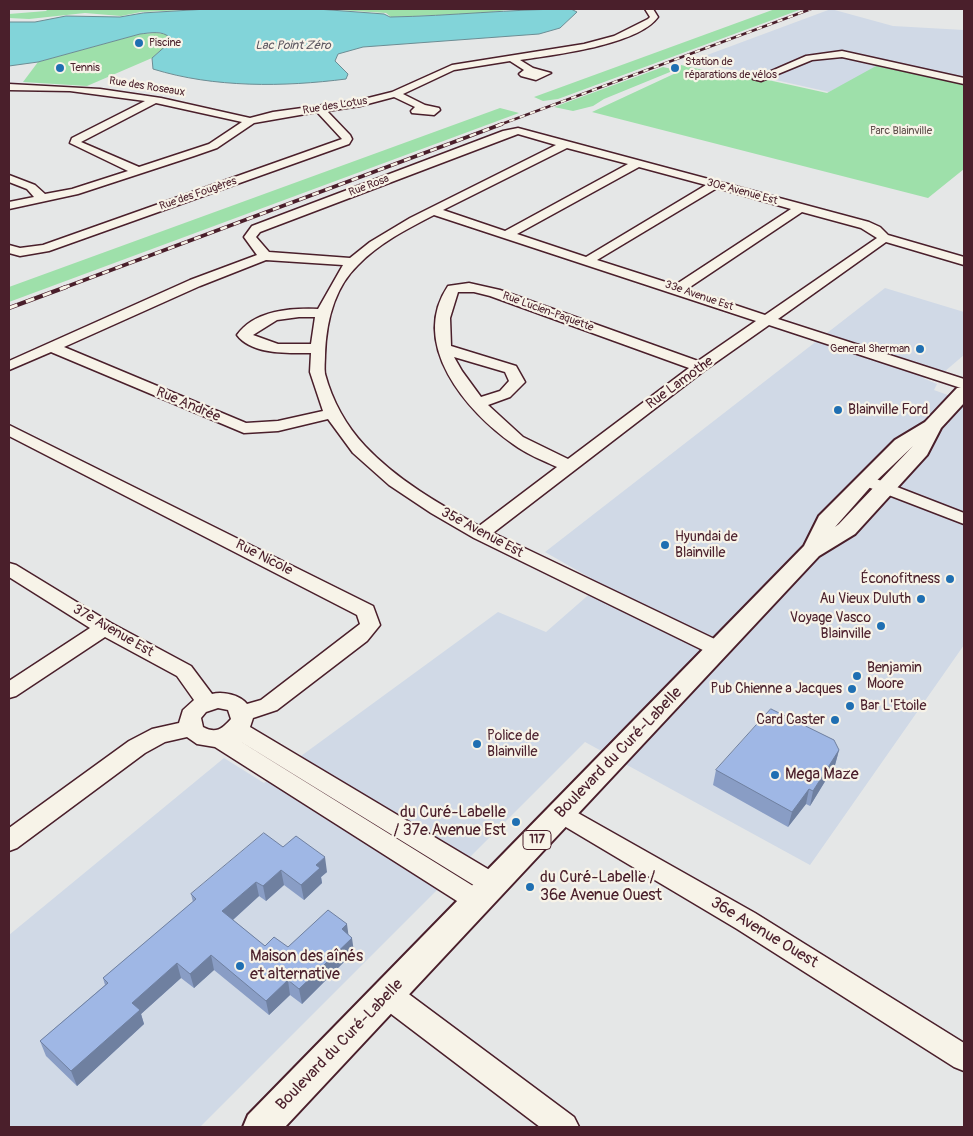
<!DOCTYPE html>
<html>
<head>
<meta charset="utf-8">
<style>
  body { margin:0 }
  #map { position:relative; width:973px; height:1136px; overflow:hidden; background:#e5e7e7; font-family:Pangolin,sans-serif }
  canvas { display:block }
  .frame { position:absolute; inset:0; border:10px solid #4a1f2b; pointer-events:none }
</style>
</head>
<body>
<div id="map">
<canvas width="973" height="1136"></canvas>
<div class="frame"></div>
</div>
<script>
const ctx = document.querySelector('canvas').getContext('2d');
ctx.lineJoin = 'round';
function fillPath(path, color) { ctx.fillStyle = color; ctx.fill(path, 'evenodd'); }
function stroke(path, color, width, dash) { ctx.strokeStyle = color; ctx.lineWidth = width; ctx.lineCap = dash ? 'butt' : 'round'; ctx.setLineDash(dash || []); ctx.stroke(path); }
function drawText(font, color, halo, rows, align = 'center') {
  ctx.font = font + ' Pangolin,sans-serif'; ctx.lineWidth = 4.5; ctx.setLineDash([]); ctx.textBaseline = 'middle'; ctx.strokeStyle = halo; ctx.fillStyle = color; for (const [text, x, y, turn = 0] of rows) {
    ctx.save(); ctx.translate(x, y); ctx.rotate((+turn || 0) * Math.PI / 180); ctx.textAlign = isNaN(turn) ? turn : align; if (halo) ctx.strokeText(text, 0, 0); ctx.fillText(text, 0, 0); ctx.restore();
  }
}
fillPath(new Path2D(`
  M831 9 893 26 964 30V80L886 63 829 92 691 61Z
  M885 288 964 312V355L944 372 923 378 937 384 934 390 964 401V645L810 865 585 742 200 1127H9V935L224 758 264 783 498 612 546 632 601 584 545 552Z`), '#d0d9e6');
fillPath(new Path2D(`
  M48 9H206L141 12 121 16 85 13 29 19 9 18V14L46 11Z
  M324 9H512L486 13 391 17 386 13Z
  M775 9H802L558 99 543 101 534 97Z
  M156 33 166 34 169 38V43L152 58 87 86 23 82 38 62 140 34Z
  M681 65 743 79 750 76 827 93 876 66 964 84V169L928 198 592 112 678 72Z
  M663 67 672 69 670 72 604 99 593 106 573 111 554 107Z
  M500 108 519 113 9 302V287Z`), '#9ee0aa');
const water = new Path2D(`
  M208 9H317L384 14 390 17C451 16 511 9 571 9L577 12 560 28 539 34 363 47 338 54 335 61 348 74 346 79C284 87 214 88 153 69L152 58 169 43 170 38C163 30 150 33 140 34L38 62 9 66V22H35L66 16 120 17 143 13Z`);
fillPath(water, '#82d4d9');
stroke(water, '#6c8c93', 1);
const minor = new Path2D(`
  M645 9H653L658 17C638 45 554 55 520 60L533 68 551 73 536 80 521 76 519 74 524 70 510 61 454 70 403 94 425 105 439 108 440 110 434 115 412 113 411 111 415 107 394 97 360 106 327 111 350 135 352 139 349 144 49 251 20 256 9 253V245L20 248 43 245 342 139 317 112 254 123 217 148 194 156 78 194 9 209V202L34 197 27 189 9 182V175L35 185 45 194 72 189 128 171 70 143 72 138 145 101 70 91 9 90V84L100 89 161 98 250 118 273 112 360 100 392 92 452 65 584 44 614 36 648 19 650 17ZM156 103 242 122 209 144 139 167 81 142Z
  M842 51 964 78V84L842 57 812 60 761 81 753 79 806 56Z
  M518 128 869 222 880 227 888 235 964 257V265L886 242 778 319 964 379V389L769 325 705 370 493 533 725 644 728 649 725 654 718 656 711 654 474 538 431 513 389 485 353 453 328 419 278 431 244 433 51 352 9 370V361L190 280 257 255 244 237 252 226 503 131ZM518 134 556 145 410 218 370 242 350 258 269 252 256 237 260 232ZM567 148 628 164 505 231 443 210ZM639 167 706 185 586 257 517 234ZM717 188 791 209 675 285 597 260ZM802 212 861 228 877 238 765 315 687 289ZM434 215 756 321 698 361 500 290 469 283 448 286C409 344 466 411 513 444 526 454 542 460 557 467L479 526C439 504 397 480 365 446 346 426 332 400 325 374 324 368 325 361 325 355 326 323 334 288 358 265 379 243 407 229 434 215ZM266 260 343 265 318 309C291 308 255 310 237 335 252 355 288 353 311 353L310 372 323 411 278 421 246 423 64 347 200 286ZM458 292H474L490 296 689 368 568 459 523 437 488 405 510 397 525 382 516 366 451 346 450 318ZM299 317H315L311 344H278L253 335 277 320ZM454 357 505 372 509 381 500 391 481 397 462 371Z
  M9 425 373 606 380 625 367 641 277 710 253 718 250 727 503 878 506 885 503 892 494 895 485 892 238 740 486 894 490 901 486 908 477 912 468 908 215 747 197 744 187 737 165 742 145 753 17 848 9 851V828L129 741 152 729 179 723 183 710 194 700 177 676 105 637 16 696 9 698V681L90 628 9 577V563L16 565 111 623 191 666 212 694C223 691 240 695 247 704L261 700 360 624 357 615 9 436ZM218 708 228 710 231 719C222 729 216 734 203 727L201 718 206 712Z
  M866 475 964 513V524L860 484 857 480 860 476Z
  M562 804 755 913 964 1043V1071L954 1067 737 929 554 820 550 813 554 806Z
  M388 983 398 986 574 1117 579 1127H540L378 1004 375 995 378 986Z`);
const major = new Path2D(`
  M964 387V403L941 428 927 455 855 534 819 556 285 1127H243L248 1115 804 546 819 516 895 440 925 422 957 388ZM913 446 839 524 835 527 873 484Z`);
stroke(minor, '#4a1f2b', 3);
stroke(major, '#4a1f2b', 4);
fillPath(minor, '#f7f3e8');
fillPath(major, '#f7f3e8');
const railFar2 = new Path2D(`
  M499 125 811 9`);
const railFar1 = new Path2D(`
  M63 288 502 124`);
const rail = new Path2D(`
  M9 308 66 287`);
stroke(railFar2, '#4a1f2b', 2.5);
stroke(railFar1, '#4a1f2b', 4);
stroke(rail, '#4a1f2b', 4.5);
stroke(railFar2, '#f7f3e8', 2, [5.5]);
stroke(railFar1, '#f7f3e8', 2.5, [7]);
stroke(rail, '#f7f3e8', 3, [9]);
fillPath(new Path2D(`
  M839 750 835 765 810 806 806 804 788 827 713 785 716 770Z
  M283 847 327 872 321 877 322 883 304 900 284 885 266 901 259 896 233 920 265 946 288 947 348 934 354 952 302 1004 290 995 269 1015 214 970 194 988 181 978 141 1014 144 1024 77 1086 46 1056 40 1041 105 985 103 978 193 902 191 894Z`), '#899dc5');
fillPath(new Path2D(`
  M839 750 835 765 810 806 813 791Z
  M809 789 806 804 788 827 792 812Z
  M325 857 327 872 321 877 322 883 304 900 301 885 316 865Z
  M281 870 284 885 266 901 263 886Z
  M256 882 259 896 226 926 222 911Z
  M347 924 349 939 342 929Z
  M352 938 354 952 302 1004 299 989Z
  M211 955 214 970 194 988 190 974Z
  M177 963 181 978 141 1014 144 1024 77 1086 71 1071 132 1003Z
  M288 980 290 995 269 1015 266 1001Z`), '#6f80a0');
const building = new Path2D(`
  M771 709 834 740 839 750 813 791 809 789 792 812 716 770Z
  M264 833 283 847 296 836 325 857 316 865 320 868 301 885 281 870 263 886 256 882 222 911 265 946 274 937 288 947 328 910 347 924 342 929 352 938 299 989 288 980 266 1001 211 955 190 974 177 963 132 1003 140 1010 71 1071 40 1041 108 983 103 978 196 899 191 894Z`);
fillPath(building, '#9fb7e5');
stroke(building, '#6f80a0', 1);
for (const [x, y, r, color] of [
  [139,43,5,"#1f6fb2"],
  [60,68,5,"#1f6fb2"],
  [675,68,5,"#1f6fb2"],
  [920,349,5,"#1f6fb2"],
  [838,410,5,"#1f6fb2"],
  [665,545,5,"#1f6fb2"],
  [950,579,5,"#1f6fb2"],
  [921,599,5,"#1f6fb2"],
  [881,626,5,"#1f6fb2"],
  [857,676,5,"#1f6fb2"],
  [852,689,5,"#1f6fb2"],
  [850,706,5,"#1f6fb2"],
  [835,720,5,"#1f6fb2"],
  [477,744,5,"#1f6fb2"],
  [775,775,5,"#1f6fb2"],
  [516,822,5,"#1f6fb2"],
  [530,887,5,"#1f6fb2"],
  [240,966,5,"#1f6fb2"]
]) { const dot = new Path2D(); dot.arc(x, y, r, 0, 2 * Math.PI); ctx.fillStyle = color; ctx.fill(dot); stroke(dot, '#f7f3e8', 2); }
drawText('11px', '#4a1f2b', '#f7f3e8', [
  ["Piscine",149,43],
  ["Station de",685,62],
  ["réparations de vélos",685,75],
  ["Tennis",70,68],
  ["General Sherman",910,349,"right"]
], 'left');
drawText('11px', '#4a1f2b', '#f7f3e8', [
  ["Rue des Roseaux",147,87,9],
  ["Rue des Lotus",335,106,-9],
  ["Rue Rosa",369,186,-21],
  ["30e Avenue Est",742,192,15],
  ["Rue des Fougères",198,194,-19],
  ["33e Avenue Est",699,296,19],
  ["Rue Lucien-Paquette",548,312,20]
]);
drawText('11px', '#5f4f4b', '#f7f3e8', [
  ["Parc Blainville",901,131]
]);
drawText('italic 12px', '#5b555f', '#f7f3e8', [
  ["Lac Point Zéro",293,46]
]);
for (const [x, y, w] of [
  [537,840,28]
]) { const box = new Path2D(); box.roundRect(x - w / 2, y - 9.5, w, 19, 4); ctx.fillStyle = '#f7f3e8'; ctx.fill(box); stroke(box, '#4a1f2b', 1); }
drawText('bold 12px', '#4a1f2b', null, [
  ["117",537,840]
]);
drawText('14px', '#4a1f2b', '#f7f3e8', [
  ["Rue Lamothe",680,383,-36],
  ["Rue Andrée",188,405,23],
  ["35e Avenue Est",482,533,28],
  ["Rue Nicole",264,558,27],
  ["37e Avenue Est",113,631,30]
]);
drawText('14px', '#4a1f2b', '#f7f3e8', [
  ["Blainville Ford",848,410],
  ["Hyundai de",675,537],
  ["Blainville",675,553],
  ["Éconofitness",940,579,"right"],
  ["Au Vieux Duluth",911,599,"right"],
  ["Voyage Vasco",871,618,"right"],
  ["Blainville",871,634,"right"],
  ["Benjamin",867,668],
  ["Moore",867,684],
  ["Pub Chienne a Jacques",842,689,"right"],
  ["Bar L'Etoile",860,706],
  ["Card Caster",825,720,"right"],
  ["Police de",487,736],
  ["Blainville",487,752]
], 'left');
drawText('16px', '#4a1f2b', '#f7f3e8', [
  ["Boulevard du Curé-Labelle",619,753,-46],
  ["36e Avenue Ouest",764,933,31],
  ["Boulevard du Curé-Labelle",340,1045,-46]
]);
drawText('16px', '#4a1f2b', '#f7f3e8', [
  ["Mega Maze",785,775],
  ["du Curé-Labelle",506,813,"right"],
  ["/ 37e Avenue Est",506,831,"right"],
  ["du Curé-Labelle /",540,878],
  ["36e Avenue Ouest",540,896],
  ["Maison des aînés",250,957],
  ["et alternative",250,975]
], 'left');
</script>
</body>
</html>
